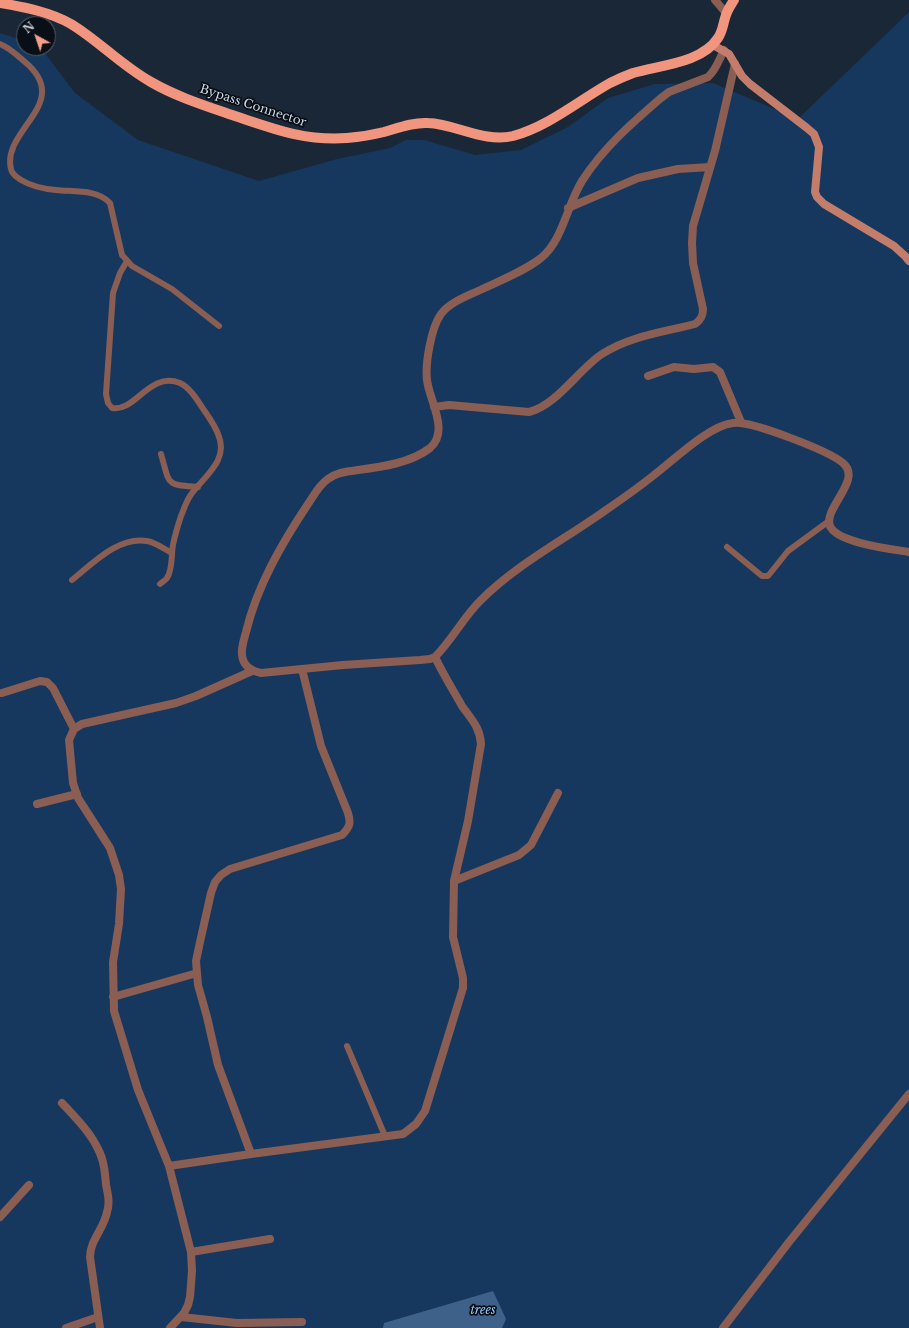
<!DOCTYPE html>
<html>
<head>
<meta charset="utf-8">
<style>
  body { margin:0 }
  #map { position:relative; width:909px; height:1328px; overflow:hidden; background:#192737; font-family:"Libre Baskerville",serif }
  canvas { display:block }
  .north { position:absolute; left:16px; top:16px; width:40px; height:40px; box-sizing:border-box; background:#090f17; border:1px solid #575e67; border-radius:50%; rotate:320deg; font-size:11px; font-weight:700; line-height:16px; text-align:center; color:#ccd5e0 }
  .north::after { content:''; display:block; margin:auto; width:14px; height:18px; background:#f49e88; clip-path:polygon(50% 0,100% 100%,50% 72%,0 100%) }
</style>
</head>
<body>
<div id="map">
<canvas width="909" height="1328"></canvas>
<div class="north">N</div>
</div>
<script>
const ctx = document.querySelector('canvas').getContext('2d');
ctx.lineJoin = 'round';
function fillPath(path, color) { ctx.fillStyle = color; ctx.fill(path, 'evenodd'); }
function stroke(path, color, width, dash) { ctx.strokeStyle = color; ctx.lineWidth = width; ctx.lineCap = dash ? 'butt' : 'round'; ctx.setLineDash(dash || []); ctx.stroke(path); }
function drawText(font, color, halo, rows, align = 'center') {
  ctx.font = font + ' "Libre Baskerville",serif'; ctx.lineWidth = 3.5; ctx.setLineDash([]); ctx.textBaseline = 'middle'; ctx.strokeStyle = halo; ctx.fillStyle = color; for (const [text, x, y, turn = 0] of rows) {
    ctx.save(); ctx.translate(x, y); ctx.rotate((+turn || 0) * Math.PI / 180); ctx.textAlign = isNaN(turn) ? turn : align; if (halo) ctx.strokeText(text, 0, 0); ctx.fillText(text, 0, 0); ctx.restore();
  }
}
fillPath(new Path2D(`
  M909 12V1328H0V33L24 41V48H41L75 93 138 140 259 181 337 159 390 148 406 140H424L475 155 521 150 568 127 608 98 655 84 713 83 798 119Z`), '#16385f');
fillPath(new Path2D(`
  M493 1291 506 1319 502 1328H383L384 1323Z`), '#3e618a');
stroke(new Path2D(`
  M0 44C9 47 18 56 25 62 74 103 1 130 11 169 12 175 17 177 21 180 31 186 44 189 56 190 73 192 97 189 110 203L122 255 132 266 172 289 219 326
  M127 261 120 273 113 293 106 394 108 403 112 408C136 412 149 371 180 383 191 388 199 403 206 413 210 419 215 426 218 434 230 461 203 477 190 496 186 502 184 509 181 516 178 525 175 535 173 545 171 555 173 569 167 578 166 580 162 582 160 584
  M161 454C170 485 165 485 198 487
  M727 547 762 576H768L788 551 829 521
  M72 580C92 564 118 536 147 541 155 542 164 549 172 553
  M347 1046 385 1136`), '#8b5e53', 6);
stroke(new Path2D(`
  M715 0 726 13
  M724 50C719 60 716 70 708 77L669 92 661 98C632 123 603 148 582 181 567 205 563 240 541 258 523 272 499 281 478 291 465 297 449 303 441 314 431 328 425 364 427 380 429 400 450 431 430 448 411 463 381 467 358 470 347 472 337 472 328 479 319 485 314 495 308 504 282 543 257 586 246 632 244 639 241 648 242 655 243 666 252 671 261 673L343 665 420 660 430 659 435 657C452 640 463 618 480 601 517 564 564 540 606 510 622 499 638 488 654 475 674 460 708 426 733 423 750 420 829 451 843 463 863 480 823 508 830 526 837 543 892 549 909 552
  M568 208 638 178 678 169 710 167
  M648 376 674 367 694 369 713 367 720 372 741 422
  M434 407 449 405 529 412C556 406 579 369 602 354 630 336 664 332 695 324 701 320 703 316 703 309L693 263 692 243 693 226 715 151 735 64
  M2 693 40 681 47 682 53 688 74 729
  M37 804 77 794
  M454 881 519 855 531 845 558 793
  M113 997 197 973
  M62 1103C75 1117 90 1132 98 1149 104 1160 105 1173 106 1185 108 1194 110 1203 107 1212 104 1229 90 1240 90 1257L100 1328
  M251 1154 218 1065 207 1017 198 985 196 961 200 942 211 893 215 882 221 875 230 869 342 835C350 827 351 823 348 813L321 746 302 669
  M169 1166 251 1154 403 1134 416 1124 425 1111 463 988V978L453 937 454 881 468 821 481 744C480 727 471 719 462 706 453 690 443 674 435 657
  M0 1217 29 1185
  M191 1252 270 1239
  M181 1317 237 1323 302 1322
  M66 1328 98 1317
  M170 1328 184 1313 188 1305 190 1297 192 1271 191 1252 169 1166 138 1090 114 1011 113 962 119 924 121 889 119 875 110 848 78 798 73 783 69 740 74 729 82 724 176 703 196 696 252 671
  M723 1328 789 1242 909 1094`), '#8b5e53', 8);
stroke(new Path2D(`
  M713 45 729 54 742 76 750 84 807 128 814 134 819 147 815 192 817 197 824 204 894 246 905 256 909 261`), '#c57d6b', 8);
stroke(new Path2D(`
  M0 3C24 7 50 12 71 24 99 41 122 66 151 82 177 97 206 106 235 116 274 129 305 141 347 138 359 137 372 135 384 132 398 128 413 122 428 123 456 124 484 143 513 136 549 126 578 101 610 83 618 79 625 76 633 73 660 65 702 63 718 38 723 31 723 23 726 15 728 9 731 5 734 0`), '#f2957e', 10);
drawText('12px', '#ccd5e0', '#090f17', [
  ["Bypass Connector",253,106,18]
]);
drawText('italic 12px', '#9ac6fa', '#090f17', [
  ["trees",483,1311]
]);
</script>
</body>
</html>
